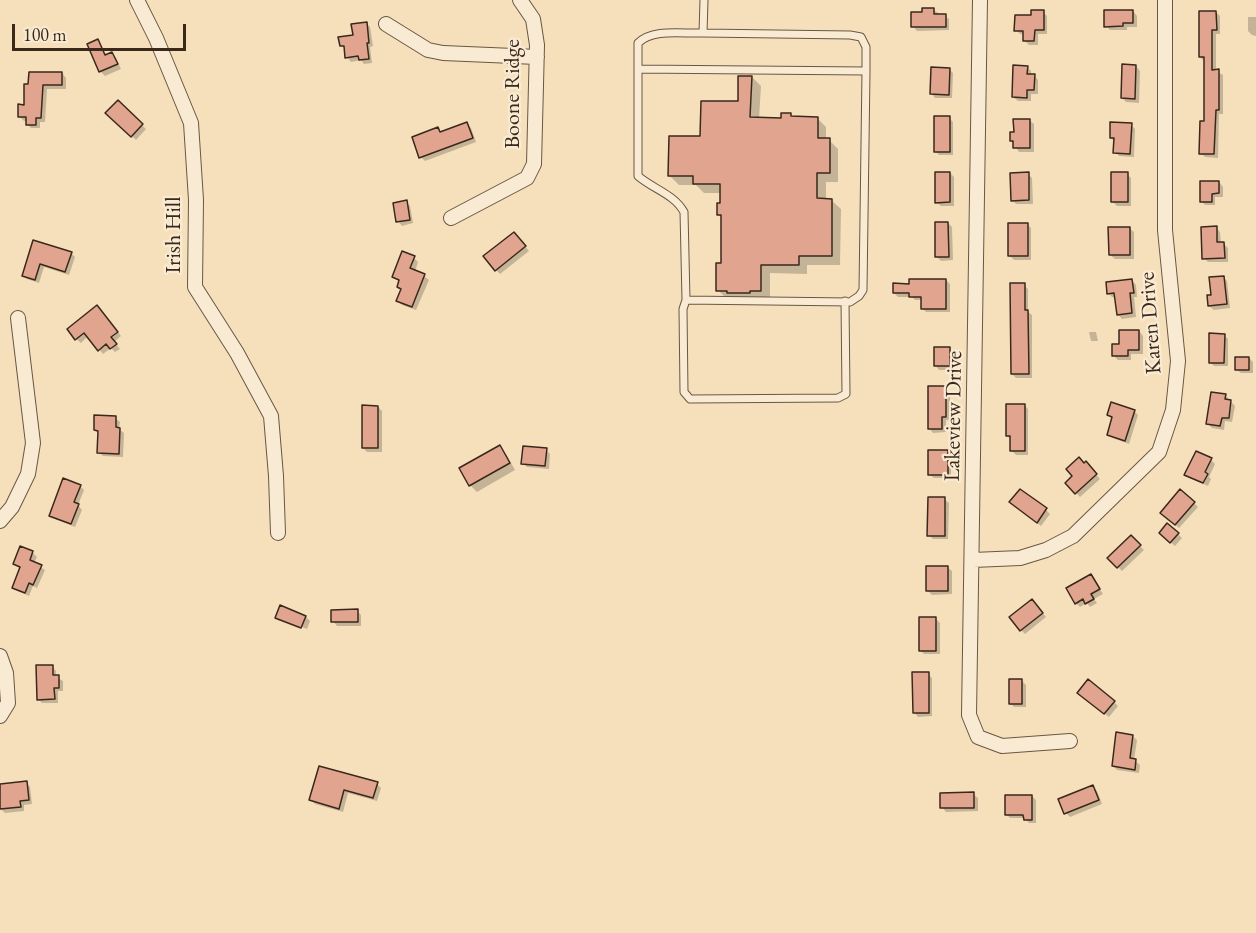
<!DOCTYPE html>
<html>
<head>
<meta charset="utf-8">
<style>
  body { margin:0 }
  #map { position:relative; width:1256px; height:933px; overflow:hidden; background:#f6e0bc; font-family:"EB Garamond",serif }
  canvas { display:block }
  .scale { position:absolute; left:12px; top:24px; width:174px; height:27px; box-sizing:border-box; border:3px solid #3a291a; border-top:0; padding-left:8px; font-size:18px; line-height:21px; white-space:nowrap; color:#3a291a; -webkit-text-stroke:4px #f9ebd3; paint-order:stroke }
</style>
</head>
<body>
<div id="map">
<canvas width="1256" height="933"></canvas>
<div class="scale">100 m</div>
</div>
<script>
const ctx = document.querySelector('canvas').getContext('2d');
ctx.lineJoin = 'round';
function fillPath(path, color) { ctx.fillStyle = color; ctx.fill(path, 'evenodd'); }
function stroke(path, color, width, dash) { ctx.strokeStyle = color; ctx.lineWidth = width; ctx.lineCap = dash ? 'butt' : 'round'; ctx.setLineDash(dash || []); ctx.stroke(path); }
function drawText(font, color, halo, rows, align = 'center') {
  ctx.font = font + ' "EB Garamond",serif'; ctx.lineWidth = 4.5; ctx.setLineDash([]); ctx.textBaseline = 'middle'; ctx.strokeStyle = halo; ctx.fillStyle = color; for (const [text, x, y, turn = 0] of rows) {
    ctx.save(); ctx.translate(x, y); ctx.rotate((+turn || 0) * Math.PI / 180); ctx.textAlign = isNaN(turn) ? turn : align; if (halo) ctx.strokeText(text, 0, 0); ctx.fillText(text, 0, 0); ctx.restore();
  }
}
fillPath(new Path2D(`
  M933 10 949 19V30L917 31 913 26 923 13Z
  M1133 11 1137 16V27H1127V30H1110L1106 26Z
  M1043 12 1047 16V34H1038V45H1029L1025 41V34H1020L1016 30 1032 17Z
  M1216 12 1220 16V34H1216V71L1223 75V114H1219L1218 158 1205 157 1201 153 1205 122V62L1200 57Z
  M1248 17H1256V36L1252 35 1248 31Z
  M366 23 370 27 373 46 370 47 372 63 364 64 361 60 351 62 347 57 346 50 341 45 354 36Z
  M98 41 107 56 112 54 116 58 121 69 105 76 100 71 89 45Z
  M1136 66 1140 71 1139 103 1126 102 1122 98Z
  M1027 67 1031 71V75H1034L1038 80V94H1031V101H1018L1013 97Z
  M949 69 953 73 952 98H935L931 93Z
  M62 73 66 78V89H47L45 122H40V128H31L27 124V121H24L20 117 25 106 30 86Z
  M752 77 761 86 759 119H782L790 114 794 118H817L826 127V140H829L838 149V182H826V200H831L841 209 840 265H807V274L770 273V299H727L718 290 722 264V218L719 215 722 205V193H704L696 185H679L670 176 702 137 740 103Z
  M118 102 146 129 136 140 108 113Z
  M949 118 953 122V155H939L935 151Z
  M1029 120 1034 124V152H1019L1011 141 1015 133Z
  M467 124 471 128 476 142 425 161 421 157 438 129 442 133Z
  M1131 125 1135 129 1134 157 1119 156 1115 152V142L1111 138Z
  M950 173 954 177V206H941L936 202Z
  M1028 174 1032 178 1033 204H1016L1012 200Z
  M1127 174 1131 178V206H1117L1113 202Z
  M1219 182 1223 187V197H1215V205H1205L1201 201Z
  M406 202 410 206 413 223 402 226 398 221Z
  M948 223 952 227 953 260 941 261 937 257Z
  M1027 224 1031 228V260H1014L1010 256Z
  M1129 228 1134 232V259H1115L1110 255Z
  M1216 228 1220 232 1221 244H1224L1228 248V262H1208L1204 258Z
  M518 238 529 251 500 274 496 270Z
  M34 242 71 253 75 257 69 275 44 267 39 283 27 279 23 275Z
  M402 253 414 258 418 262 415 272 424 276 429 280 416 310 402 305 398 301 402 291 398 287 400 282 393 276Z
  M1223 277 1227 281 1230 308 1214 310 1209 306 1212 296Z
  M946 280 950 284V312H926L922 308 923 300H915L912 297H898L894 293 911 285Z
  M1132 281 1136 285 1137 297H1134L1136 317 1122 319 1118 314 1116 297H1112L1108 293Z
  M1024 285 1028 289V312L1032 315V378H1016L1012 374Z
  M101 311 121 336 114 342 120 349 115 352 111 348 103 354 88 336 81 343 76 339Z
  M1139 331 1143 336V354H1131V360H1118L1114 356 1120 345Z
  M1089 332H1096L1098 341H1091Z
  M1224 335 1228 339V366H1214L1210 362Z
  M949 349 953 353V370H939L935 365Z
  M1249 358 1253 362V373H1241L1236 369Z
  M946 388 950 392V421L946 420V432L933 433 929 428Z
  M1225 395 1235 406 1232 422 1225 421 1224 430 1212 428 1208 424Z
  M1024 405 1028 409V455H1016L1012 451V440L1007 436Z
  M378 407 382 411V452H367L363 448Z
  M1134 411 1138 415 1129 444 1113 438 1108 434 1113 419 1109 414Z
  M115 418 120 422 119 429 124 433 123 457 103 456 98 452 99 434 95 430Z
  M500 447 506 454 515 470 477 492 470 485Z
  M546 450 550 454 549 469 527 467 523 463Z
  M947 452 951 456V478H934L929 474Z
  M1211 460 1215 464 1209 477 1211 479 1208 486 1190 478 1186 474Z
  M1086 463 1100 479 1080 497 1067 483Z
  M80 486 84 490 78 505 82 510 75 527 55 519 50 515Z
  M944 499 949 503 948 539H933L929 535Z
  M1194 503 1198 507 1179 528 1166 517Z
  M1015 506 1046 510 1050 514 1041 526Z
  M1168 525 1182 538 1175 546 1165 537Z
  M1131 537 1144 550 1122 571 1109 558Z
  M21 548 33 553 37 557 34 563 45 570 37 588 33 586 29 596 18 591 14 587 21 569 14 564Z
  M947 567 952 571V594L932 595 927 590Z
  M1091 576 1103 594 1094 599 1097 603 1090 607 1087 603 1080 607 1076 603Z
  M1036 605 1046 617 1025 634 1021 630Z
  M357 611 361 615V626H337L333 621Z
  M306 617 310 621 307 629 279 618V621L276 618Z
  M935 618 940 623V654H924L920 650Z
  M52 666 56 671V677L63 681V691H58V703H42L38 699Z
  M928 674 932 678V716L918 717 914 712Z
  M1022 681 1026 685V707H1014L1010 703Z
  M1083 697 1114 702 1118 706 1109 717Z
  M1132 736 1137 740 1134 760 1140 765 1139 773 1117 770 1113 766Z
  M321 767 377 784 381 788 377 801 348 793 343 812 315 804 311 800Z
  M26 783 30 787 32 804 24 805V811L5 813 1 809 0 786Z
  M1093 787 1097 791 1102 804 1070 817 1066 813Z
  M973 794 978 798V811L946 812 942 807Z
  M1032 796 1036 800V823H1029L1025 818H1010L1006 814Z`), '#0003');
const building = new Path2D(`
  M922 8H934V14H946V27H911V12H922Z
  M1031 10H1044V30H1035L1034 41H1023V31H1014L1015 15H1031Z
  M1104 10H1133V23H1123V26L1104 27Z
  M1199 11H1216L1217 30H1212V70L1219 69V110H1216L1214 154H1199L1200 121H1204V57H1199Z
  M367 22 369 43H367L369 59 359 60 358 56 345 58 344 46H340L338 37 353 35 351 24Z
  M98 39 105 55 112 52 118 64 99 72 87 44Z
  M1122 64 1136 65 1135 99 1121 98Z
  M1013 65 1028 66 1027 74H1035L1034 90H1027V98L1012 97Z
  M931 67 950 68 949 95 930 94Z
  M29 72H62V85H43L41 118H36V125H26V117H18V104L24 105V84H28Z
  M738 76H752L750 117 781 118V113H791V116L818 117V138H830V173H817V198L832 199V256H799V265H761V291H750V293H727V291H716V263H721V215H717V203H720V184H693V176H668L669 136H700L701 101H738Z
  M118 100 143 124 131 137 105 113Z
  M934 116H950V152H934Z
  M1013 119H1030V148H1013V141H1010V132H1014Z
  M467 122 473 138 419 158 412 137 438 127 440 132Z
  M1110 122 1132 123 1130 154 1113 153 1114 138H1110Z
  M935 172H950V202L935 203Z
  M1029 172V200L1011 201 1010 173Z
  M1111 172H1128V202H1111Z
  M1200 181H1219V193L1212 194V202H1200Z
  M407 200 410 220 396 222 393 203Z
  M935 222H948L949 257H935Z
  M1008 223H1028V256H1008Z
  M1217 226V242H1224L1225 258 1202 259 1201 227Z
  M1108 227H1130V255H1109Z
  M514 232 526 246 495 271 483 256Z
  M33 240 72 252 65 272 40 264 35 280 22 276Z
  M402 251 415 256 410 268 425 274 412 307 396 301 401 289 397 287 399 280 392 277Z
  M1224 276 1227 304 1208 306 1207 295H1211L1209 277Z
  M909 279H946V309H921V297H909V293H893V283L909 284Z
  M1132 279 1134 293H1130L1132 313 1117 315 1114 293 1107 294 1106 282Z
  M1010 283H1025V310H1028L1029 374H1011Z
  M97 305 118 332 111 337 117 344 110 349 106 344 98 351 84 333 75 340 67 329Z
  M1119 330H1139V350H1128V356H1112V344H1119Z
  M1209 333 1225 334 1224 363H1209Z
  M934 347H950V366H934Z
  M1235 357H1249V370H1235Z
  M928 386H946V417H942V429H928Z
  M1211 392 1226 394 1225 399 1231 400 1229 418H1222L1220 426 1206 424Z
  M1111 402 1135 410 1125 441 1107 435 1112 417 1107 415Z
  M1006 404H1025V451H1010V436H1006Z
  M362 405 378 406V448H362Z
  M94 415 116 416V427L120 428 119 454 97 453 98 431 94 430Z
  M500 445 510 463 469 486 459 468Z
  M523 446 547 448 545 466 521 464Z
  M928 450H948V475H928Z
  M1196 451 1212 458 1205 472 1208 474 1203 483 1184 475Z
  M1079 457 1084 463 1086 461 1097 474 1075 494 1065 483 1072 476 1066 469Z
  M63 478 81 485 74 502 79 504 71 524 49 516Z
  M1020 489 1047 508 1037 523 1009 502Z
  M1180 489 1195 502 1175 525 1160 513Z
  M928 497H945V536H927Z
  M1167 523 1179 533 1170 543 1159 533Z
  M1131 535 1141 545 1117 568 1107 558Z
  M20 546 33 551 30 560 42 565 33 585 29 583 25 593 12 588 20 567 13 564Z
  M926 566H948V591H926Z
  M1091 574 1100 589 1091 594 1094 599 1085 604 1083 599 1075 604 1066 588Z
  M1032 599 1043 613 1020 631 1009 617Z
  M280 605 306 616 301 628 275 618Z
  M358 609V622H331V610Z
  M919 617H936V651H919Z
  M36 665H53V675H59V688H54L55 699 37 700Z
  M912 672H929V713H913Z
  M1009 679H1022V704H1009Z
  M1088 679 1115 701 1104 714 1077 693Z
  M1116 732 1133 735 1130 758 1136 759 1135 770 1112 766Z
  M319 766 378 782 373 798 344 790 339 809 309 800Z
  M27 781 29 800 20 801 21 807 0 809V784Z
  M1093 785 1099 800 1064 814 1058 799Z
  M974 792V808H940V793Z
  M1005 795H1032V820H1024L1023 815H1005Z`);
fillPath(building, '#e1a48f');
stroke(building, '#3a291a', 1.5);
const lane = new Path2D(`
  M703 33 850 35 861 37 866 47V71L863 290 859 296 850 302 686 300 684 212C674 194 653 189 638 176V43C653 28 683 34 703 33Z
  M703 33 704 0
  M638 69 866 71
  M686 300 683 309 684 392 690 399 838 398 846 394 845 301`);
const street = new Path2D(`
  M137 0 156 38 191 123 196 200 195 287 237 353 271 416 276 476 278 533
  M980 0 969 715 978 737 1002 746 1070 741
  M386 24 428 50 443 53 537 57
  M451 218 527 178 534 164 537 45 533 19 520 0
  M0 521 12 507 28 474 33 443 18 318
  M973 560 1020 558 1046 550 1073 536 1159 452 1173 410 1178 361 1165 230V0
  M0 656 6 673 8 703 0 716`);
stroke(lane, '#695742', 9);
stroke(street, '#695742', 16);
stroke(lane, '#f9ebd3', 7);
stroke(street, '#f9ebd3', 14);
drawText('22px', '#3a291a', '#f9ebd3', [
  ["Boone Ridge",513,94,-90],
  ["Irish Hill",174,235,-90],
  ["Karen Drive",1151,323,-94],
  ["Lakeview Drive",954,416,-89]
]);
</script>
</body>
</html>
